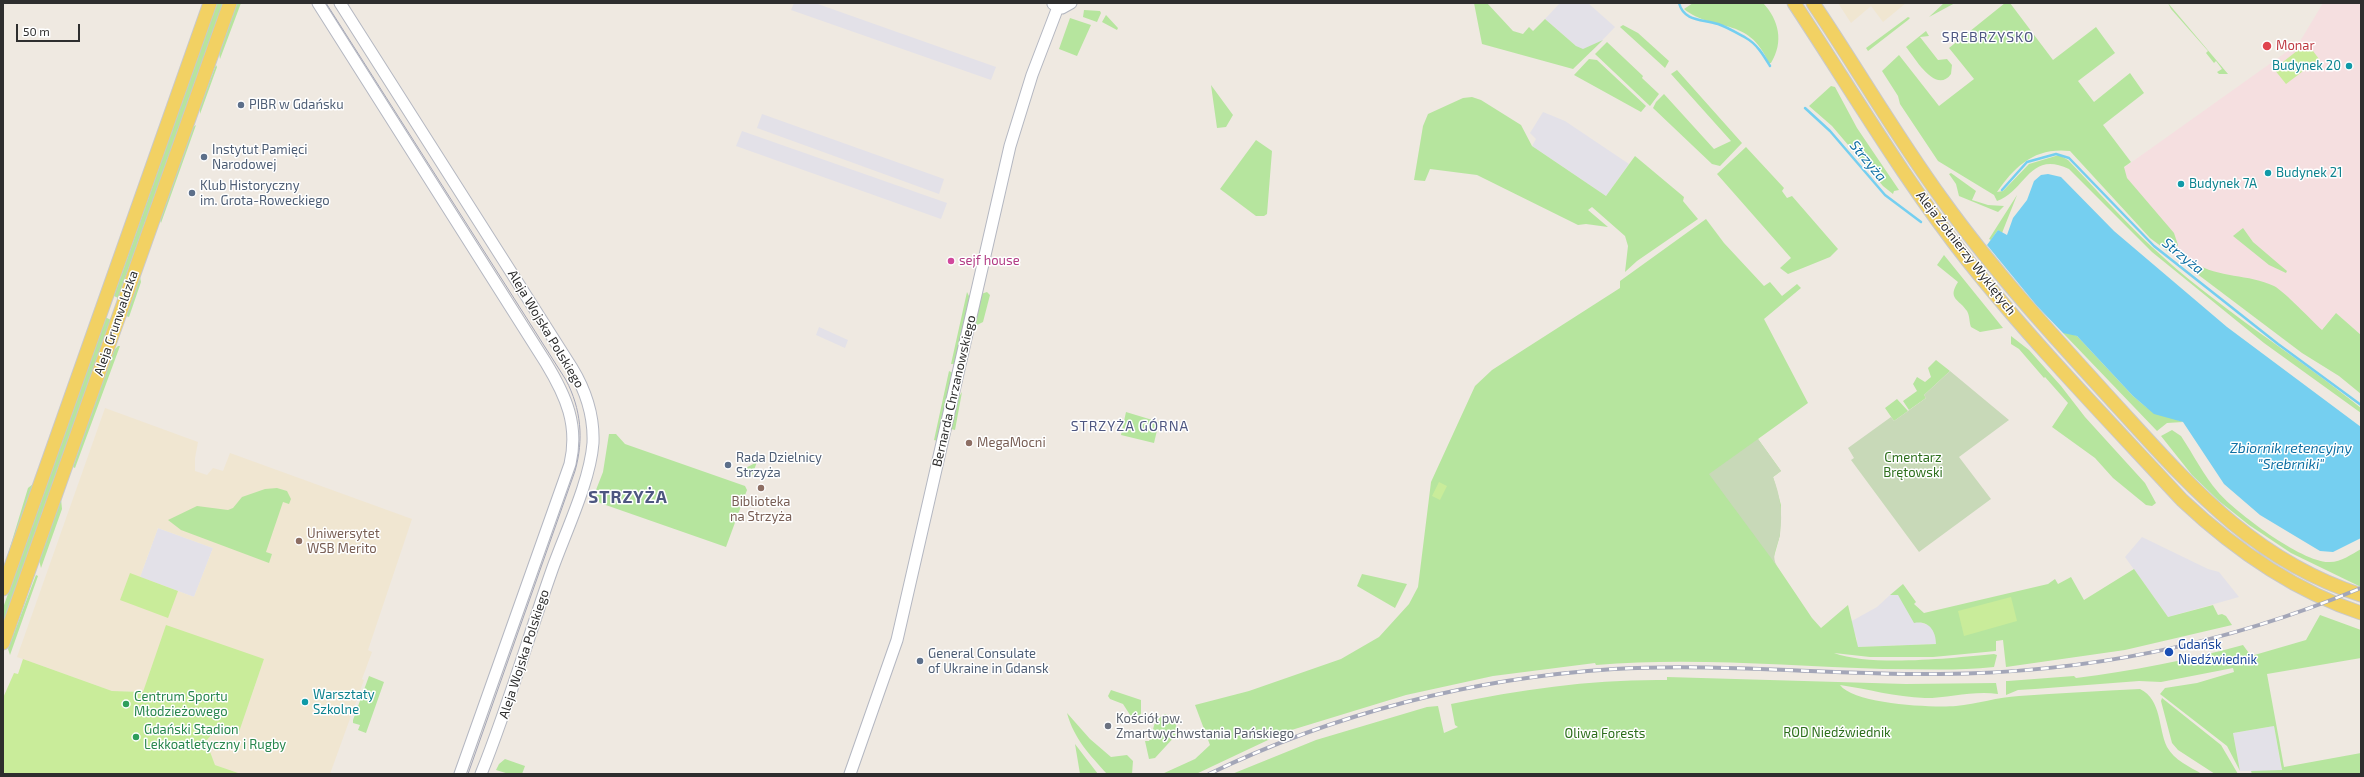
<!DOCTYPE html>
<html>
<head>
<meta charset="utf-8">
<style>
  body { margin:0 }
  #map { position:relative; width:2364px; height:777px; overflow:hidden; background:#efe9e1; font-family:"Exo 2",sans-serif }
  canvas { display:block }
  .frame { position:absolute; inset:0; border:4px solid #2e2e2e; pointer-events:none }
  .scale { position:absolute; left:16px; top:24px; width:64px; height:18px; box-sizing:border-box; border:2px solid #2e2e2e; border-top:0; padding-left:5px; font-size:12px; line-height:14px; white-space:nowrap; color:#2e2e2e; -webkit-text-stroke:3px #fff; paint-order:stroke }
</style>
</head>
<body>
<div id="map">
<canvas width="2364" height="777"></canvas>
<div class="frame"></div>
<div class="scale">50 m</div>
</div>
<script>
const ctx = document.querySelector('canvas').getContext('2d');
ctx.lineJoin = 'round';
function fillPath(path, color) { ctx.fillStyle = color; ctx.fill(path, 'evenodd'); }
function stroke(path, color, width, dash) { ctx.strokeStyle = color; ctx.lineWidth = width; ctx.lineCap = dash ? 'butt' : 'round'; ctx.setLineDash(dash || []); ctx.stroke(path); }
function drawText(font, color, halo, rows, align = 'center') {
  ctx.font = font + ' "Exo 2",sans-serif'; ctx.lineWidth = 3; ctx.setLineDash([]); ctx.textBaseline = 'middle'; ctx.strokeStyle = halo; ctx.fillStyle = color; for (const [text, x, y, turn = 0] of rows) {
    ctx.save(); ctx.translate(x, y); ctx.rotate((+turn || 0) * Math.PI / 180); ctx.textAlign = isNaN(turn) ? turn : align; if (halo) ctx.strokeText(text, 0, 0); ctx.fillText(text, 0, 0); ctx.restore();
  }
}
fillPath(new Path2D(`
  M794 3H815L996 67 991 80 791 10Z
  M1560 3H1588L1615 27 1592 51 1585 54 1545 19Z
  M1543 112 1565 121 1629 164 1606 196 1532 146 1536 139 1530 133Z
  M762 114 944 179 939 194 757 128Z
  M742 131 947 203 941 219 736 146Z
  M819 327 848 340 845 348 816 335Z
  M158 528 213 548 194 597 140 577Z
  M2142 537 2208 569 2219 572 2239 597 2168 617 2125 557Z
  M1890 595H1898L1919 622 1931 626 1936 633V644L1857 647V639L1850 622 1877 607Z
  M2274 726 2282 771H2240L2233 733Z`), '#e3e1e8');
fillPath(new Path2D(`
  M1838 3H1906L1883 22 1871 6 1851 23Z
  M105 408 198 442 195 458V471L207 475 213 468 223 471 230 453 412 519 368 650 372 652 362 679 364 680 330 774H241L215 765 206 741 220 725 239 732 264 659 143 692 112 691 17 657ZM158 528 213 548 194 597 140 577Z`), '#f0e6d1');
fillPath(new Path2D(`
  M2323 3H2361V335L2336 313 2302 353 2150 238 2101 184 2299 43Z`), '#f5dfe0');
fillPath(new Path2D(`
  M217 3H223L118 298 114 296Z
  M237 3H241L220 59 219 53Z
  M1474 3H1487L1513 31 1523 34 1529 27 1533 31 1545 19 1576 46 1583 49 1603 40 1573 69 1482 44Z
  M1693 3H1763C1779 20 1784 42 1771 63H1769C1748 15 1714 33 1684 9Z
  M1944 3H1955L1929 17Z
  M2005 3H2010L2053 60 2096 27 2115 53 2078 81 2094 102 2130 73 2144 93 2103 125 2131 162 2124 167 2127 178 2174 233 2178 245 2170 253 2150 238 2070 151C2035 147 2015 166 1997 192L2003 191 2029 164 2059 155 2068 160C2096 189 2123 220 2152 247 2216 307 2293 353 2361 408V413L2264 343 2152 252 2069 169C2029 150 2026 191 1997 201L1994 195 1938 161 1900 104 1898 96 1882 71 1899 55 1939 106 1974 79 1949 48Z
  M2168 3 2228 74H2219L2217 72 2222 69 2216 61 2214 63 2206 53 2208 51 2171 9Z
  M1084 10 1100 11 1101 13 1097 22 1083 17Z
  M1106 15 1118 28 1117 30 1102 22Z
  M1908 17 1910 18 1908 20 1868 51 1866 48Z
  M1070 18 1091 25 1077 56 1059 49Z
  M1623 25 1638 33 1669 61 1665 68 1620 27Z
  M1926 31 1929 36 1920 37 1938 60 1947 59 1952 65 1951 74C1936 95 1915 58 1906 47Z
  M1607 42 1643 76 1642 78 1659 94 1650 106 1595 54Z
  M1589 59 1597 60 1646 106 1641 112 1574 75Z
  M216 65 217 67 200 114V107Z
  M1677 70 1742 143 1720 166 1712 164 1653 108 1656 102 1664 94 1714 149 1731 141 1671 74Z
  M1211 85 1233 115 1226 127 1217 128Z
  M1831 86 1835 87 1857 128 1899 190 1894 191 1893 194 1883 186 1832 126 1809 106Z
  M1472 97 1481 100 1521 125 1532 146 1606 196 1635 156 1684 197 1683 201 1698 219 1637 261 1625 272 1628 246 1625 236 1592 207 1588 210 1608 227 1586 224 1578 225 1477 175 1430 169 1425 181 1414 180 1423 126 1428 114 1463 98Z
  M196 125 161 223 160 220 192 128Z
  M1256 140 1272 151 1267 214 1264 216H1256L1220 189Z
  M1746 147 1784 188 1782 191 1787 198 1792 196 1838 249 1830 257 1788 274 1780 268 1791 258 1717 174Z
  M1951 173 1976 191 1972 200 1988 205 2004 206 1998 212 1959 196 1956 184 1949 174Z
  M2017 195 2002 233 1998 230 1991 240 1989 239Z
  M1706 219 1724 243 1764 286 1770 282 1782 296 1797 284 1801 288 1764 319 1808 403 1758 439 1781 471 1773 477 1781 505 1780 535 1773 560 1812 618 1821 628 1848 605 1858 647 1936 644C1936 631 1929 620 1914 623L1898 595H1890L1903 584 1916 602 1914 604 1924 613 2048 584 2055 579 2058 584 2071 577 2084 600 2134 569 2168 617 2213 605 2218 615 2222 614 2226 616 2232 625 2125 650 2006 667 2003 640 1996 641V651L1933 657H1870L1834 653C1871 667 1953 658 1994 654L1997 655 1994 667C1957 671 1920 669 1883 669 1787 666 1691 657 1596 665L1595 663 1493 676 1406 695 1285 732 1196 774H1162L1195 759 1210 745 1195 705 1249 691 1341 659 1379 637 1409 604 1418 587 1431 482 1475 386 1492 370 1620 288V281Z
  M2243 228 2253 242 2287 271 2286 273 2269 265 2233 236Z
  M1944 255 2003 328 1980 332 1971 327C1969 322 1970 316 1967 311 1959 299 1947 299 1958 282L1937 265Z
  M2195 263C2218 278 2249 274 2274 286 2285 292 2311 320 2322 330L2336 313 2361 335V394L2339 376 2302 353 2188 267Z
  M140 277 141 282 129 317 126 316Z
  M967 292 970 298 956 364H951Z
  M987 292 990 295 983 322 977 325 975 323 981 294Z
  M105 317 111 320 3 623V608Z
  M2067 332 2077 336 2133 396 2146 407 2183 422 2167 423 2157 431 2063 333Z
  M2011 336 2029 350 2061 386 2085 417 2145 483 2156 503 2152 506 2146 505 2113 478 2095 458 2052 427 2068 403 2045 377 2044 378 2019 349 2011 344Z
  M118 346H120L75 468 73 467 113 351Z
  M1936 360 1950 371 1924 395 1926 398 1909 410 1903 401 1917 391 1913 384 1917 377 1925 382 1931 377 1928 368Z
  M949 371 953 373 938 441 934 440Z
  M962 392 955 430 951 429 957 400Z
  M1897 399 1908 411 1894 421 1885 408Z
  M1126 412 1159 422 1154 443 1121 435Z
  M2172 430 2181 436C2193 454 2204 476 2218 492 2235 512 2304 564 2330 562 2341 562 2352 554 2361 549V587L2291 553 2249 525 2219 501 2192 475 2161 436Z
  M609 434H616L625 444 745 486 747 490 726 547 600 503 594 495 603 472Z
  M757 462 751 478 736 473Z
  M33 484 9 553 8 554 28 488Z
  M277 488 287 491 291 499 289 504 283 502 266 552 272 554 269 563 181 530 168 520 197 506 228 510 233 508 242 497 265 489Z
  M61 499 62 509 41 568 39 560Z
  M1362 574 1407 584 1395 608 1357 586Z
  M36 575 38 576 10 655 8 649Z
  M2320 615 2361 630V658L2267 674 2284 767 2361 753V774H2252L2251 771 2282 770 2274 726 2233 733 2240 771 2227 746 2160 694 2165 688 2197 683 2234 672 2233 668 2161 682 2139 681 2035 689 2018 690 2006 695V681H2008L2074 676 2076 678C2132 671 2188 660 2243 645L2251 656 2306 640Z
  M369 676 384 682 366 733 358 730 360 725 353 723V720Z
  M1667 677 1906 684 1996 683 1998 694C1975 690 1949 698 1925 698 1895 697 1868 689 1840 685 1854 704 1932 708 1956 706 1977 704 1998 697 2019 696 2059 693 2100 691 2140 689 2162 700 2158 728 2167 747 2174 760 2190 767 2202 774H1232L1316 740 1427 707 1438 706 1444 733 1458 727 1455 725 1451 704C1522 689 1595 679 1667 680Z
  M1111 690 1141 700V714L1137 719 1132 718 1123 704 1110 699 1108 696Z
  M2162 698 2221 745 2238 774H2215L2178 750 2172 743 2161 701Z
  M1067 713 1090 739 1111 757 1127 755 1133 761 1132 774H1107C1090 755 1074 739 1067 713Z
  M1165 714 1172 717 1176 725 1177 734 1155 758 1149 759 1145 741H1149C1157 729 1148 725 1165 714Z
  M1075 744 1098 774H1080Z
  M505 759 525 766 522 774H509L496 770 499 764Z`), '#b6e59e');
fillPath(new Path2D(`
  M1950 371 2009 420 1959 457 1991 499 1919 552 1851 460 1854 458 1848 448 1891 417 1894 421 1926 398 1924 395Z
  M1758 439 1781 471 1773 477C1780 495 1783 513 1780 533 1779 545 1770 554 1777 566L1709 474Z`), '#c8d9b8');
fillPath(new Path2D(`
  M2307 43 2319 59 2286 84 2274 69Z
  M1439 482 1447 486 1440 500 1432 496Z
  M130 573 178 591 168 618 120 600Z
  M2011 597 2017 621 1964 636 1958 611Z
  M166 625 264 659 239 732 220 725 206 741 215 765 241 774H3V698L14 673 18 674 23 659 112 691 143 692Z`), '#c9ec9a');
fillPath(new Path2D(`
  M2048 174 2061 177 2114 231 2227 327 2361 427V538L2333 552 2320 551 2260 515 2224 484 2183 422 2154 414 2133 396 2077 336 2063 333 2037 306 1987 245 1998 230 2007 235 2013 218 2027 200 2034 181 2041 175Z`), '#75cff0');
stroke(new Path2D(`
  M1679 3C1684 22 1703 19 1718 24 1727 27 1737 33 1746 38 1757 44 1764 56 1770 66
  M1805 108 1830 131 1885 195 1921 222
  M2002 190 2027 162 2056 154 2069 158 2154 246 2278 344 2361 405`), '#75cff0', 2.5);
const minor = new Path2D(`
  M318 3 546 363C566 396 579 425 570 464L460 774
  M340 3 572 368C586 391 594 417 593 443 590 482 565 533 552 570 528 638 508 707 481 774
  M1053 4 1062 8 1071 3
  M850 774 897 640 1010 146 1032 75 1058 7`);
const major = new Path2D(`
  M1794 3C1851 89 1904 180 1968 261 2034 344 2109 421 2182 500 2234 549 2292 590 2361 613
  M1813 3C1857 68 1896 136 1942 199 1995 273 2056 339 2117 406 2191 487 2253 560 2361 595
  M3 589 210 3
  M3 643 230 3`);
stroke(minor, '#b4b7c1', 13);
stroke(major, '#c9c9c9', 15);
stroke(minor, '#fff', 11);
stroke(major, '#f2d163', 13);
stroke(new Path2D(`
  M326 3 566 380C581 409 584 439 575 471L468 774`), '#a3a6b8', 1);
const rail = new Path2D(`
  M1209 774C1335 713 1474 678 1614 669 1722 663 1831 675 1940 674 2085 673 2227 644 2361 588`);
stroke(rail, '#a3a6b8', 4);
stroke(rail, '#fff', 2.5, [8]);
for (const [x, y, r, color] of [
  [2267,46,5,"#e0444e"],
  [2349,66,4,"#0f9aa8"],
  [241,105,4,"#5c6f8a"],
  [204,157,4,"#5c6f8a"],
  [2268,173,4,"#0f9aa8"],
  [2181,184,4,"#0f9aa8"],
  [192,193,4,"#5c6f8a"],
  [951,261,4,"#d1479c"],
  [969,443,4,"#8d6e63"],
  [728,465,4,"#5c6f8a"],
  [761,488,4,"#8d6e63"],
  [299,541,4,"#8d6e63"],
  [2169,652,5,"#1a4fb4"],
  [920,661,4,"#5c6f8a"],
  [305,702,4,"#0f9aa8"],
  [126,704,4,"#2e9e5b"],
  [1108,726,4,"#6b7280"],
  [136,737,4,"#2e9e5b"]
]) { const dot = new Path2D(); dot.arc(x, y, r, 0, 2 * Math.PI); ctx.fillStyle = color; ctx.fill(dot); stroke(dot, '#fff', 1.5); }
drawText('13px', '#be3a42', '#fff', [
  ["Monar",2276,46]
], 'left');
drawText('13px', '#0d838f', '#fff', [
  ["Budynek 20",2341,66,"right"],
  ["Budynek 21",2276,173],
  ["Budynek 7A",2189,184],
  ["Warsztaty",313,695],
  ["Szkolne",313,710]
], 'left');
drawText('13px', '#4e5e75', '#fff', [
  ["PIBR w Gdańsku",249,105],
  ["Instytut Pamięci",212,150],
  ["Narodowej",212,165],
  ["Klub Historyczny",200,186],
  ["im. Grota-Roweckiego",200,201],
  ["Rada Dzielnicy",736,458],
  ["Strzyża",736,473],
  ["General Consulate",928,654],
  ["of Ukraine in Gdansk",928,669]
], 'left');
drawText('13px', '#2e2e2e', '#fff', [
  ["Aleja Żołnierzy Wyklętych",1966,253,52],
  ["Aleja Grunwaldzka",116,323,-71],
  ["Aleja Wojska Polskiego",546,329,59],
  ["Bernarda Chrzanowskiego",954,391,-77],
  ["Aleja Wojska Polskiego",524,654,-72]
]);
drawText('13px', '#b23c85', '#fff', [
  ["sejf house",959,261]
], 'left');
drawText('13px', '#785e54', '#fff', [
  ["MegaMocni",977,443],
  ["Biblioteka",761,502,"center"],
  ["na Strzyża",761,517,"center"],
  ["Uniwersytet",307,534],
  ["WSB Merito",307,549]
], 'left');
drawText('13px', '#2c6e1b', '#fff', [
  ["Cmentarz",1913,458],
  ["Brętowski",1913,473],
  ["ROD Niedźwiednik",1837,733],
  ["Oliwa Forests",1605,734]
]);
drawText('13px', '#164399', '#fff', [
  ["Gdańsk",2178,645],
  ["Niedźwiednik",2178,660]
], 'left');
drawText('13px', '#27864d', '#fff', [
  ["Centrum Sportu",134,697],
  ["Młodzieżowego",134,712],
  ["Gdański Stadion",144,730],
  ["Lekkoatletyczny i Rugby",144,745]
], 'left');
drawText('13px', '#5b616d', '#fff', [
  ["Kościół pw.",1116,719],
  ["Zmartwychwstania Pańskiego",1116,734]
], 'left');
ctx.letterSpacing = '1px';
drawText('14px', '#4d5680', '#fff', [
  ["SREBRZYSKO",1988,37],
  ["STRZYŻA GÓRNA",1130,426]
]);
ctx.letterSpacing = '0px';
drawText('italic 14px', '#0d6fa3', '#fff', [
  ["Strzyża",1868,161,50],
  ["Strzyża",2183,256,39],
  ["Zbiornik retencyjny",2291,448],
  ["\"Srebrniki\"",2291,464]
]);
ctx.letterSpacing = '1px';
drawText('bold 17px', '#4d5680', '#fff', [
  ["STRZYŻA",628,497]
]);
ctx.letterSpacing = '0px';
</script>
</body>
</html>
